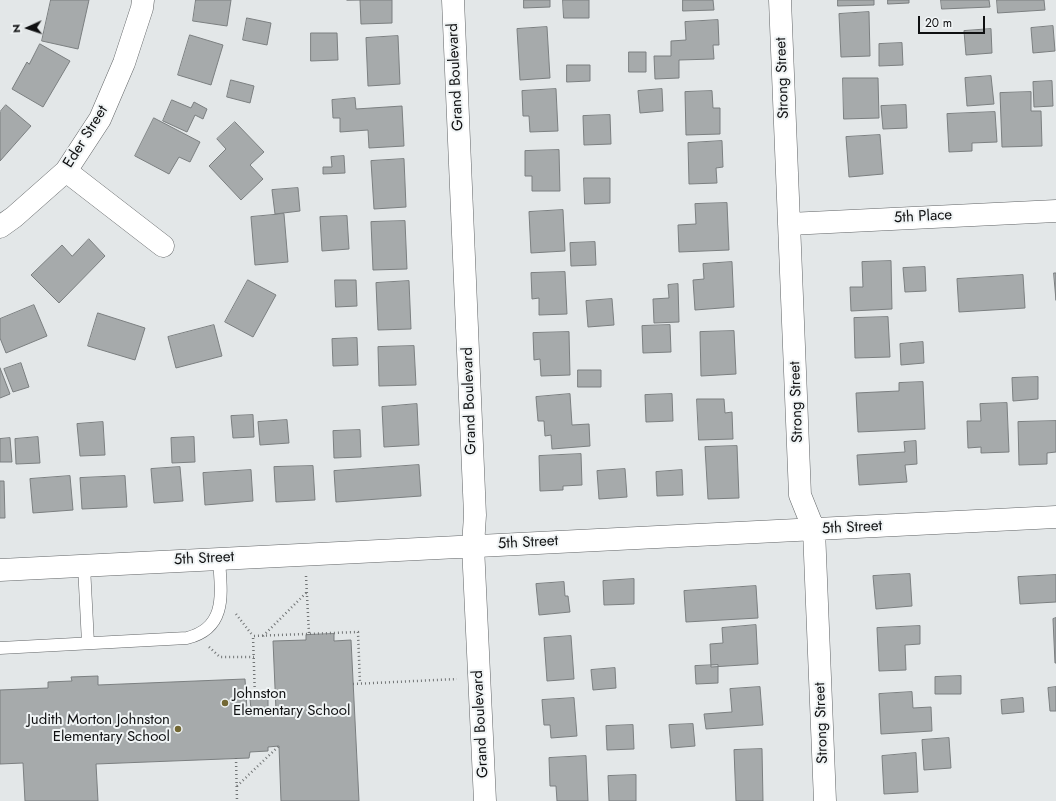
<!DOCTYPE html>
<html>
<head>
<meta charset="utf-8">
<style>
  body { margin:0 }
  #map { position:relative; width:1056px; height:801px; overflow:hidden; background:#e3e7e8; font-family:Jost,sans-serif }
  canvas { display:block }
  .north { position:absolute; left:8px; top:8px; width:40px; height:40px; -webkit-text-stroke:3px #f0f4f5; paint-order:stroke; rotate:267deg; font-size:11px; font-weight:700; line-height:16px; text-align:center; color:#0f1011 }
  .north::after { content:''; display:block; margin:auto; width:14px; height:18px; background:#0f1011; clip-path:polygon(50% 0,100% 100%,50% 72%,0 100%) }
  .scale { position:absolute; left:918px; top:16px; width:67px; height:18px; box-sizing:border-box; border:2px solid #0f1011; border-top:0; padding-left:5px; font-size:12px; line-height:14px; white-space:nowrap; color:#0f1011; -webkit-text-stroke:3px #f0f4f5; paint-order:stroke }
</style>
</head>
<body>
<div id="map">
<canvas width="1056" height="801"></canvas>
<div class="north">N</div>
<div class="scale">20 m</div>
</div>
<script>
const ctx = document.querySelector('canvas').getContext('2d');
ctx.lineJoin = 'round';
function fillPath(path, color) { ctx.fillStyle = color; ctx.fill(path, 'evenodd'); }
function stroke(path, color, width, dash) { ctx.strokeStyle = color; ctx.lineWidth = width; ctx.lineCap = dash ? 'butt' : 'round'; ctx.setLineDash(dash || []); ctx.stroke(path); }
function drawText(font, color, halo, rows, align = 'center') {
  ctx.font = font + ' Jost,sans-serif'; ctx.lineWidth = 4; ctx.setLineDash([]); ctx.textBaseline = 'middle'; ctx.strokeStyle = halo; ctx.fillStyle = color; for (const [text, x, y, turn = 0] of rows) {
    ctx.save(); ctx.translate(x, y); ctx.rotate((+turn || 0) * Math.PI / 180); ctx.textAlign = isNaN(turn) ? turn : align; if (halo) ctx.strokeText(text, 0, 0); ctx.fillText(text, 0, 0); ctx.restore();
  }
}
const building = new Path2D(`
  M51 0H89L78 49 42 41Z
  M196 0H231L227 26 193 21Z
  M347 0H392V23L361 24 360 0Z
  M524 0H550V7L524 8Z
  M563 0H589V18H564Z
  M683 0H713L714 10 683 11Z
  M838 0H874V5L838 6Z
  M888 0H909V3L888 4Z
  M941 0H989L990 7 942 9Z
  M997 0H1044L1045 10 998 13Z
  M869 12 870 56 841 57 839 14Z
  M247 18 271 23 267 45 243 40Z
  M718 20 719 45H713L714 59 679 60V78L655 79 654 56H671V41L686 40 685 22Z
  M1053 26 1055 51 1033 53 1031 28Z
  M547 27 550 78 520 80 517 29Z
  M991 29 992 53 966 55 964 31Z
  M311 33H337L338 60 311 61Z
  M190 35 223 45 211 85 178 75Z
  M398 36 400 84 368 86 366 38Z
  M902 43 903 65 879 66V44Z
  M40 44 70 61 43 107 12 89 27 62 29 64Z
  M629 52H646V72H629Z
  M567 65H590V81L567 82Z
  M991 76 994 104 967 106 965 78Z
  M843 78H878L879 118 844 119Z
  M231 80 254 86 250 103 227 97Z
  M1052 81 1053 106 1034 107 1033 82Z
  M556 89 558 131 530 132 529 116H523L522 91Z
  M662 89 663 111 640 113 638 91Z
  M712 91 713 108H720V134L686 135 685 92Z
  M1031 92V111H1041L1042 146 1002 147 1000 93Z
  M355 98 356 109 402 106 404 146 369 148 368 130 340 132V118H333L332 100Z
  M172 100 191 108 194 102 207 109 203 119 195 115 187 132 163 121Z
  M6 105 31 126 0 161V112Z
  M906 105 907 128 883 129 881 106Z
  M995 112 997 142 972 143V151L949 152 947 114Z
  M610 115 611 144 584 145 583 116Z
  M154 118 200 142 190 162 179 157 169 174 135 156Z
  M235 122 264 152 250 165 263 179 241 200 209 166 226 149 217 139Z
  M880 135 883 174 849 177 846 137Z
  M722 141 723 167 716 168 717 183 689 184 688 143Z
  M559 150 560 191H532V176H525V151Z
  M344 156 345 173 323 174V167H332L331 157Z
  M404 159 406 207 374 209 371 161Z
  M584 178H610V203L585 204Z
  M298 188 300 211 275 214 272 190Z
  M727 203 729 250 679 252 678 225 696 224 695 204Z
  M563 210 565 251 531 253 529 212Z
  M284 214 288 262 255 265 251 217Z
  M347 216 349 249 322 251 320 217Z
  M405 221 407 269 373 270 371 222Z
  M89 239 105 256 59 303 31 275 62 245 72 256Z
  M595 242 596 265 571 266 570 243Z
  M891 261 892 309 851 311 850 287H863L862 262Z
  M732 262 734 307 695 310 693 280 704 279 703 264Z
  M925 267 926 291 905 292 903 268Z
  M565 272 567 314 539 315V298L532 299 531 273Z
  M1054 273H1056V300Z
  M1023 275 1025 308 959 312 957 279Z
  M248 280 276 295 253 337 225 322Z
  M335 280H356L357 306 336 307Z
  M409 281 411 329 378 330 376 283Z
  M678 284 679 322 654 323 653 299 669 298 668 285Z
  M612 299 614 325 588 327 586 301Z
  M34 305 47 336 6 353 0 338V319Z
  M98 313 145 328 135 360 88 346Z
  M888 317 890 357 855 358 854 318Z
  M214 325 222 356 176 368 168 337Z
  M670 325 671 352 643 353 642 326Z
  M734 331 736 374 701 376 700 332Z
  M569 332 570 375 541 376 540 359 534 360 533 333Z
  M357 338 358 365 333 366 332 339Z
  M923 342 924 363 901 365 900 344Z
  M414 346 416 385 379 386 378 347Z
  M21 363 29 387 13 392 4 369Z
  M0 368 10 394 0 398Z
  M578 370H601V387H578Z
  M1038 377V399L1013 401 1012 378Z
  M923 382 925 429 858 432 856 393 899 391V383Z
  M570 394 572 425 589 424 590 446 552 449 551 435 545 436 544 421H538L536 397Z
  M672 394 673 421 646 422 645 395Z
  M697 399H724L725 413 732 412 733 439 699 440Z
  M1007 403 1009 452 981 453V447L968 448 967 421H981L980 404Z
  M417 404 419 445 384 447 382 407Z
  M253 415 254 437 233 438 231 416Z
  M287 420 289 443 260 445 258 422Z
  M1056 421V452L1047 453V464L1019 465 1018 422Z
  M103 422 105 455 80 456 77 424Z
  M360 430 361 457 334 458 333 431Z
  M38 437 40 463 16 464 15 439Z
  M194 437 195 462 172 463 171 438Z
  M10 438 12 462H0V439Z
  M916 441 917 464 905 465 907 482 859 485 857 455 905 452 904 442Z
  M737 446 739 498 708 499 705 447Z
  M581 454 582 485 563 486V490L540 491 539 456Z
  M419 465 421 496 336 502 334 471Z
  M313 466 315 500 276 502 274 467Z
  M180 467 183 501 154 503 151 469Z
  M625 469 627 497 599 499 597 471Z
  M251 470 253 501 205 505 203 473Z
  M682 470 683 495 657 496 656 472Z
  M70 476 73 510 33 513 30 479Z
  M125 476 127 507 82 509 80 478Z
  M0 481H4L5 518H0Z
  M910 574 912 606 876 609 873 576Z
  M1056 575V602L1020 604 1018 577Z
  M634 579V604L604 605 603 581Z
  M564 582 565 596H568L570 612 539 615 536 584Z
  M756 586 758 618 686 622 684 591Z
  M1056 618V663H1055L1053 619Z
  M756 625 758 664 711 667 710 644 723 643 722 628Z
  M920 626V644L905 645 906 670 879 671 877 628Z
  M334 634V641L351 640 359 801H281L279 746 268 747V751L250 752 249 758 96 764 98 801H25L23 763 0 764V690L48 688V682L72 681 71 677 98 676V685L245 679 247 710H251L250 699H268V708H273V711H276L273 641 306 640V635Z
  M571 636 574 679 547 681 544 638Z
  M718 665V683L696 684 695 666Z
  M615 668 616 688 593 690 591 670Z
  M961 676V694H935V677Z
  M760 687 763 725 706 729 704 714 732 712 730 689Z
  M1056 687V711H1050L1048 688Z
  M912 692 913 708 931 707 932 731 881 734 879 694Z
  M574 698 577 736 551 738 550 725H544L542 700Z
  M1023 698 1024 712 1002 714 1001 700Z
  M693 724 695 746 671 748 669 725Z
  M633 725 634 749 607 750 606 726Z
  M949 738 951 768 924 770 922 740Z
  M762 749 763 801H736L734 750Z
  M916 753 918 792 884 794 882 756Z
  M586 756 588 801H557L556 786H550L549 758Z
  M636 775V801H609L608 776Z`);
fillPath(building, '#a6aaab');
stroke(building, '#7b7f80', 1);
const lane = new Path2D(`
  M84 566 88 643
  M0 648 187 638C228 628 221 592 219 559`);
const street = new Path2D(`
  M453 0 475 515 473 546 485 801
  M780 0 800 495 814 530 825 801
  M66 171 163 246
  M789 224 1056 211
  M0 227 14 217 66 171 100 119 124 63 142 8 143 0
  M0 570 1056 517`);
stroke(lane, '#616466', 13);
stroke(street, '#616466', 23);
stroke(new Path2D(`
  M306 576 309 634
  M236 614 253 636
  M263 636 307 592
  M209 647 220 657H254
  M353 684 457 679
  M255 699 253 636 358 632 360 684
  M236 758 237 801
  M237 786 279 746`), '#717475', 2.5, [1, 3]);
stroke(lane, '#fff', 12);
stroke(street, '#fff', 22);
for (const [x, y, r, color] of [
  [225,703,4,"#736834"],
  [178,729,4,"#736834"]
]) { const dot = new Path2D(); dot.arc(x, y, r, 0, 2 * Math.PI); ctx.fillStyle = color; ctx.fill(dot); stroke(dot, '#f0f4f5', 1.5); }
drawText('15px', '#0f1011', '#f0f4f5', [
  ["Grand Boulevard",456,77,-93],
  ["Strong Street",783,78,-92],
  ["Eder Street",86,137,-58],
  ["5th Place",923,217,-3],
  ["Grand Boulevard",470,401,-92],
  ["Strong Street",797,402,-92],
  ["5th Street",852,528,-3],
  ["5th Street",528,543,-3],
  ["5th Street",204,559,-3],
  ["Strong Street",822,723,-92],
  ["Grand Boulevard",481,724,-93]
]);
drawText('15px', '#0f1011', '#f0f4f5', [
  ["Johnston",233,694],
  ["Elementary School",233,711],
  ["Judith Morton Johnston",170,720,"right"],
  ["Elementary School",170,737,"right"]
], 'left');
</script>
</body>
</html>
